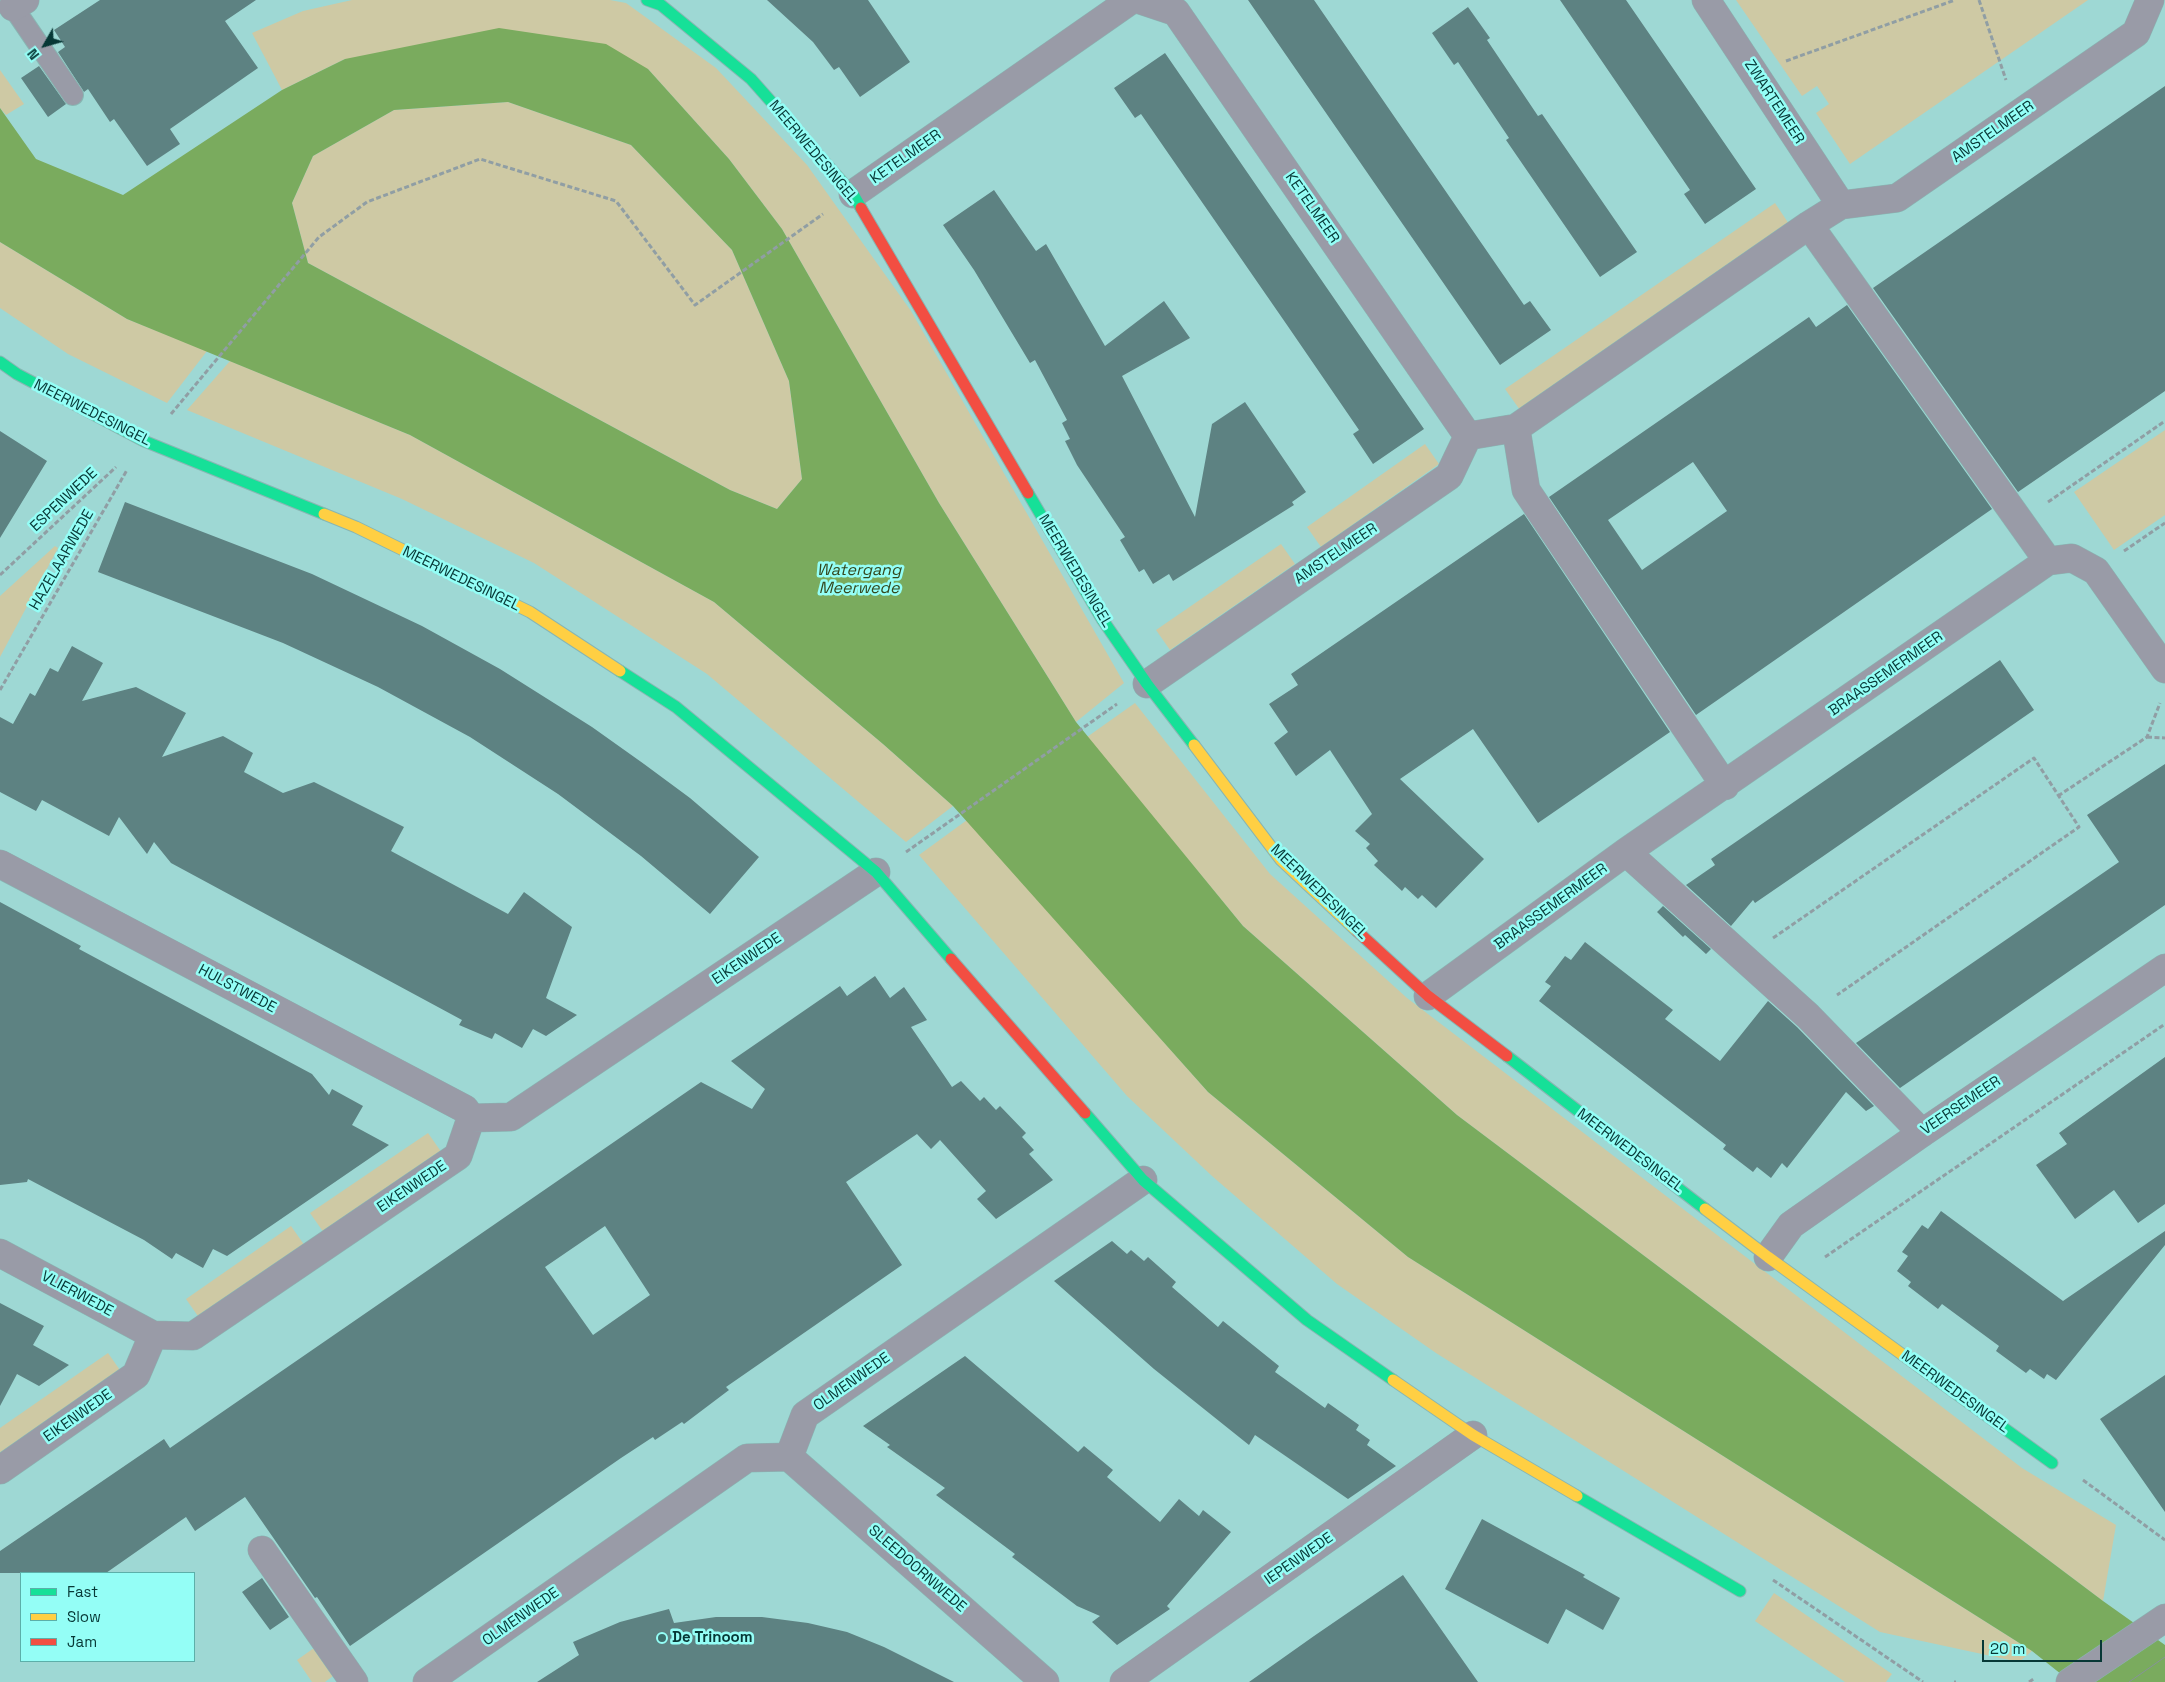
<!DOCTYPE html>
<html>
<head>
<meta charset="utf-8">
<style>
  body { margin:0 }
  #map { position:relative; width:2165px; height:1682px; overflow:hidden; background:#9ed8d4; font-family:"Space Grotesk",sans-serif }
  canvas { display:block }
  .legend { position:absolute; left:20px; top:1572px; width:175px; height:90px; box-sizing:border-box; background:#94fef6; border:1px solid #5cafa9; margin:0; padding:6px 9px; list-style:none; font-size:15px; color:#073836 }
  .legend li { display:flex; align-items:center; gap:10px; height:25px }
  .legend b { width:25px; border:1px solid #5cafa9 }
  .north { position:absolute; left:20px; top:20px; width:50px; height:50px; -webkit-text-stroke:4px #94fef6; paint-order:stroke; rotate:232deg; font-size:14px; font-weight:700; line-height:20px; text-align:center; color:#073836 }
  .north::after { content:''; display:block; margin:auto; width:18px; height:22px; background:#073836; clip-path:polygon(50% 0,100% 100%,50% 72%,0 100%) }
  .scale { position:absolute; left:1982px; top:1640px; width:120px; height:22px; box-sizing:border-box; border:2px solid #073836; border-top:0; padding-left:6px; font-size:15px; line-height:18px; white-space:nowrap; color:#073836; -webkit-text-stroke:4px #94fef6; paint-order:stroke }
</style>
</head>
<body>
<div id="map">
<canvas width="2165" height="1682"></canvas>
<ul class="legend">
<li><b style="height:6px;background:#16e098"></b>Fast</li>
<li><b style="height:6px;background:#ffcf43"></b>Slow</li>
<li><b style="height:6px;background:#f24e42"></b>Jam</li>
</ul>
<div class="north">N</div>
<div class="scale">20 m</div>
</div>
<script>
const ctx = document.querySelector('canvas').getContext('2d');
ctx.lineJoin = 'round';
function fillPath(path, color) { ctx.fillStyle = color; ctx.fill(path, 'evenodd'); }
function stroke(path, color, width, dash) { ctx.strokeStyle = color; ctx.lineWidth = width; ctx.lineCap = dash ? 'butt' : 'round'; ctx.setLineDash(dash || []); ctx.stroke(path); }
function drawText(font, color, halo, rows, align = 'center') {
  ctx.font = font + ' "Space Grotesk",sans-serif'; ctx.lineWidth = 5; ctx.setLineDash([]); ctx.textBaseline = 'middle'; ctx.strokeStyle = halo; ctx.fillStyle = color; for (const [text, x, y, turn = 0] of rows) {
    ctx.save(); ctx.translate(x, y); ctx.rotate((+turn || 0) * Math.PI / 180); ctx.textAlign = isNaN(turn) ? turn : align; if (halo) ctx.strokeText(text, 0, 0); ctx.fillText(text, 0, 0); ctx.restore();
  }
}
fillPath(new Path2D(`
  M352 0H610L626 3 716 68 807 165 911 311 1124 683 1076 722 939 503 782 229 729 159 648 69 345 59 282 90 252 33 303 11Z
  M1736 0H2088L1850 164 1816 113 1829 104 1817 86 1802 96Z
  M0 70 24 104 6 115 0 108Z
  M508 102 631 145 732 250 789 381 802 479 777 509 730 490 308 263 292 203 313 156 394 110Z
  M1775 203 1789 224 1520 410 1505 389Z
  M0 242 127 319 207 351 167 403 68 354 0 308Z
  M230 361 410 435 714 602 883 744 953 806 906 842 707 674 534 563 402 499 187 410Z
  M2165 430V515L2114 550 2074 492Z
  M1425 444 1439 464 1321 547 1307 527Z
  M1281 544 1295 564 1170 650 1156 630Z
  M55 546 58 548 0 657V596Z
  M1135 703 1270 874 1407 998 2022 1468 2116 1525 2103 1601 1457 1115 1243 926 1087 737Z
  M967 820 1208 1092 1408 1257 2032 1651 2019 1662 1880 1632 1436 1353 1337 1284 1212 1176 1127 1096 919 855Z
  M428 1133 442 1153 324 1233 310 1213Z
  M291 1226 305 1246 200 1319 186 1299Z
  M108 1353 122 1373 0 1458V1428Z
  M1774 1593 1892 1674 1886 1682H1845L1755 1621Z
  M314 1648 333 1676 325 1682H312L297 1660Z`), '#cec9a4');
fillPath(new Path2D(`
  M499 28 606 44 648 69 729 159 782 229 939 503 1076 722 1243 926 1457 1115 2103 1601 2165 1645V1682H2071L2032 1651 1408 1257 1208 1092 953 806 883 744 714 602 410 435 127 319 0 242V108L36 159 123 195 282 90 345 59ZM508 102 631 145 732 250 789 381 802 479 777 509 730 490 308 263 292 203 313 156 394 110Z`), '#7aab5e');
fillPath(new Path2D(`
  M100 0H256L225 21 258 68 170 129 180 144 147 166 114 119 110 122 88 89 84 92 58 52 65 47 54 30Z
  M767 0H868L910 62 860 97 839 67 834 70 813 42Z
  M1248 0H1314L1524 305 1530 301 1551 330 1500 365Z
  M1560 0H1626L1756 189 1705 224 1684 194 1690 190Z
  M1468 7 1490 38 1487 40 1538 116 1542 114 1637 252 1600 277 1506 140 1509 138 1458 62 1454 65 1432 33Z
  M1165 53 1424 429 1373 464 1353 434 1359 430 1287 325 1141 114 1135 118 1114 88Z
  M39 66 66 104 48 117 21 78Z
  M2165 86V391L2018 492 1873 288Z
  M994 190 1036 251 1046 244 1105 346 1164 301 1190 338 1122 376 1195 517 1212 424 1245 402 1306 492 1292 502 1294 505 1173 581 1169 574 1153 584 1144 569 1139 572 1120 540 1125 537 1077 465 1065 441 1070 439 1062 423 1067 420 1035 360 1030 363 974 270 943 225Z
  M1847 305 1992 509 1696 715 1549 497 1809 317 1816 327ZM1693 462 1727 511 1642 570 1608 520Z
  M0 431 47 461 0 538Z
  M125 502 312 574 422 626 500 669 592 727 644 764 690 798 759 857 710 914 641 856 558 794 470 737 378 687 283 643 98 572Z
  M1524 514 1670 732 1538 823 1473 729 1400 779 1484 859 1436 908 1422 895 1418 899 1405 887 1402 891 1374 865 1378 861 1366 848 1370 844 1355 831 1372 814 1330 750 1296 776 1274 743 1288 732 1269 704 1298 685 1291 674Z
  M72 646 103 663 82 701 136 687 186 713 162 757 223 736 253 753 244 772 283 793 314 782 404 827 391 851 508 914 524 892 572 927 546 998 577 1015 546 1036 533 1029 522 1048 495 1033 492 1039 459 1025 462 1020 171 863 154 842 147 854 119 817 109 836 42 800 36 811 0 792V717L13 724 30 693 35 696 50 668 58 672Z
  M2000 660 2034 710 1822 857 1755 903 1753 900 1731 926 1686 885 1715 865 1711 859Z
  M2165 764V905L1900 1088 1856 1043 2119 862 2087 815Z
  M0 902 81 946 79 949 312 1074 329 1095 332 1089 363 1106 352 1125 389 1145 227 1256 213 1249 203 1268 176 1253 172 1259 144 1240 28 1179 27 1182 0 1185Z
  M1663 906 1711 949 1706 954 1685 935 1683 937 1657 912Z
  M1585 942 1673 1010 1665 1019 1720 1061 1768 1001 1797 1027 1874 1106 1866 1111 1846 1092 1787 1168 1782 1163 1771 1178 1757 1167 1753 1172 1723 1149 1726 1145 1539 1001 1551 986 1545 982 1565 956 1571 960Z
  M875 976 890 998 904 987 927 1020 911 1027 952 1087 961 1081 980 1101 984 1097 996 1110 1000 1106 1026 1133 1022 1137 1034 1150 1029 1154 1053 1180 996 1219 977 1199 986 1191 940 1140 931 1149 917 1134 846 1182 902 1265 726 1387 729 1390 684 1424 682 1422 655 1440 653 1437 621 1458 350 1646 317 1597 315 1598 245 1497 195 1531 186 1517 106 1573H0V1551L164 1439 170 1448 701 1082 752 1109 765 1089 731 1061 840 986 847 996ZM605 1226 650 1295 593 1335 545 1267Z
  M2165 1057V1204L2138 1223 2114 1190 2075 1219 2036 1165 2067 1144 2059 1133Z
  M1941 1211 2063 1301 2165 1231V1245L2056 1380 2047 1374 2044 1379 2030 1369 2026 1373 1996 1351 1999 1346 1942 1304 1938 1309 1908 1286 1911 1282 1897 1271 1908 1256 1902 1252 1922 1225 1928 1229Z
  M1112 1241 1127 1254 1131 1250 1144 1261 1148 1257 1176 1282 1172 1287 1218 1327 1223 1321 1279 1366 1275 1372 1325 1408 1328 1403 1359 1425 1356 1430 1370 1440 1367 1445 1396 1466 1348 1499 1255 1435 1249 1445 1154 1369 1054 1281Z
  M0 1303 44 1326 33 1345 69 1365 39 1386 17 1374 0 1406Z
  M965 1356 1078 1452 1084 1446 1113 1470 1107 1477 1160 1522 1179 1499 1199 1516 1203 1510 1231 1532 1167 1606 1170 1609 1117 1645 1092 1622 1100 1616 1077 1606 1012 1557 1015 1554 936 1495 945 1488 887 1447 890 1445 863 1426Z
  M2165 1375V1512L2100 1419Z
  M1482 1519 1585 1575 1583 1577 1620 1598 1603 1630 1566 1609 1548 1644 1445 1589Z
  M1403 1575 1478 1682H1249L1314 1636Z
  M262 1578 289 1617 270 1630 242 1592Z
  M669 1609 674 1623 716 1617H762L808 1623 847 1632 884 1647 954 1682H537L579 1655 573 1642 620 1622Z`), '#5d8282');
const lane = new Path2D(`
  M13 7 73 95`);
const street = new Path2D(`
  M1140 0 1176 12 1468 436
  M1706 0 1841 205
  M13 7 25 0
  M853 194 1131 0
  M1809 225 2048 561
  M1516 428 1526 490 1725 786
  M1147 684 1449 476 1468 436 1516 428 1809 225 1841 205 1897 198 2136 33 2150 0
  M1626 852 1808 1016 1922 1133
  M0 864 465 1109 471 1118
  M1428 996 1626 852 2048 561 2072 558 2096 571 2165 669
  M0 1253 153 1335
  M1768 1257 1791 1225 1922 1133 2165 968
  M789 1457 805 1415 1143 1180
  M789 1457 1045 1682
  M0 1470 136 1375 153 1335 193 1336 458 1156 471 1118 511 1117 876 872
  M262 1550 354 1682
  M427 1682 747 1458 789 1457
  M1124 1682 1473 1435
  M2070 1682 2165 1618`);
const fast = new Path2D(`
  M647 0 661 5 751 79 853 194 861 208
  M0 362 17 374 144 441 324 514
  M1028 493 1102 619 1147 684 1194 745
  M620 671 676 707 876 872 951 959
  M1507 1056 1705 1209
  M1085 1113 1143 1180 1307 1320 1393 1380
  M1925 1371 2052 1463
  M1577 1496 1740 1591`);
const slow = new Path2D(`
  M324 514 356 527 530 612 620 671
  M1194 745 1281 860 1357 931
  M1705 1209 1768 1257 1925 1371
  M1393 1380 1473 1435 1577 1496`);
const jam = new Path2D(`
  M861 208 1028 493
  M1357 931 1428 996 1507 1056
  M951 959 1085 1113`);
stroke(lane, '#88b6b3', 22);
stroke(street, '#88b6b3', 29);
stroke(fast, '#88b6b3', 13);
stroke(slow, '#88b6b3', 13);
stroke(jam, '#88b6b3', 13);
stroke(new Path2D(`
  M1979 0 2006 80
  M1786 61 1955 0
  M171 414 319 237 367 202 480 159 616 201 695 305 823 214
  M2048 502 2165 421
  M2124 551 2165 523
  M0 575 116 467
  M0 690 127 470
  M2147 737 2165 738
  M2058 796 2147 737 2160 703
  M906 852 1117 704
  M1773 938 2034 758 2079 827 1837 995
  M1825 1257 2165 1024
  M2083 1480 2165 1540
  M1773 1580 1923 1682
  M1954 1682H1956
  M2029 1682 2035 1678`), '#909ea4', 3, [5, 2.5]);
stroke(lane, '#999ba7', 20);
stroke(street, '#999ba7', 28);
stroke(fast, '#16e098', 11);
stroke(slow, '#ffcf43', 11);
stroke(jam, '#f24e42', 11);
stroke(new Path2D(`
  M2129 1682 2165 1657`), '#869399', 1);
for (const [x, y, r, color] of [
  [662,1638,5,"#3c706d"]
]) { const dot = new Path2D(); dot.arc(x, y, r, 0, 2 * Math.PI); ctx.fillStyle = color; ctx.fill(dot); stroke(dot, '#94fef6', 2); }
drawText('15px', '#073836', '#94fef6', [
  ["ZWARTEMEER",1774,102,57],
  ["AMSTELMEER",1993,132,-35],
  ["MEERWEDESINGEL",813,152,50],
  ["KETELMEER",906,157,-35],
  ["KETELMEER",1312,208,55],
  ["MEERWEDESINGEL",92,413,27],
  ["ESPENWEDE",64,500,-43],
  ["AMSTELMEER",1336,554,-34],
  ["HAZELAARWEDE",62,560,-60],
  ["MEERWEDESINGEL",1075,571,59],
  ["MEERWEDESINGEL",461,579,26],
  ["BRAASSEMERMEER",1886,674,-35],
  ["MEERWEDESINGEL",1319,892,44],
  ["BRAASSEMERMEER",1551,907,-36],
  ["EIKENWEDE",747,959,-34],
  ["HULSTWEDE",237,989,28],
  ["VEERSEMEER",1961,1106,-34],
  ["MEERWEDESINGEL",1630,1151,37],
  ["EIKENWEDE",412,1187,-34],
  ["VLIERWEDE",77,1294,28],
  ["OLMENWEDE",852,1382,-35],
  ["MEERWEDESINGEL",1955,1392,36],
  ["EIKENWEDE",78,1416,-35],
  ["IEPENWEDE",1299,1559,-35],
  ["SLEEDOORNWEDE",917,1569,41],
  ["OLMENWEDE",521,1617,-35]
]);
drawText('bold 15px', '#073836', '#94fef6', [
  ["De Trinoom",672,1638]
], 'left');
drawText('italic 16px', '#33471c', '#94fef6', [
  ["Watergang",859,571],
  ["Meerwede",859,589]
]);
</script>
</body>
</html>
